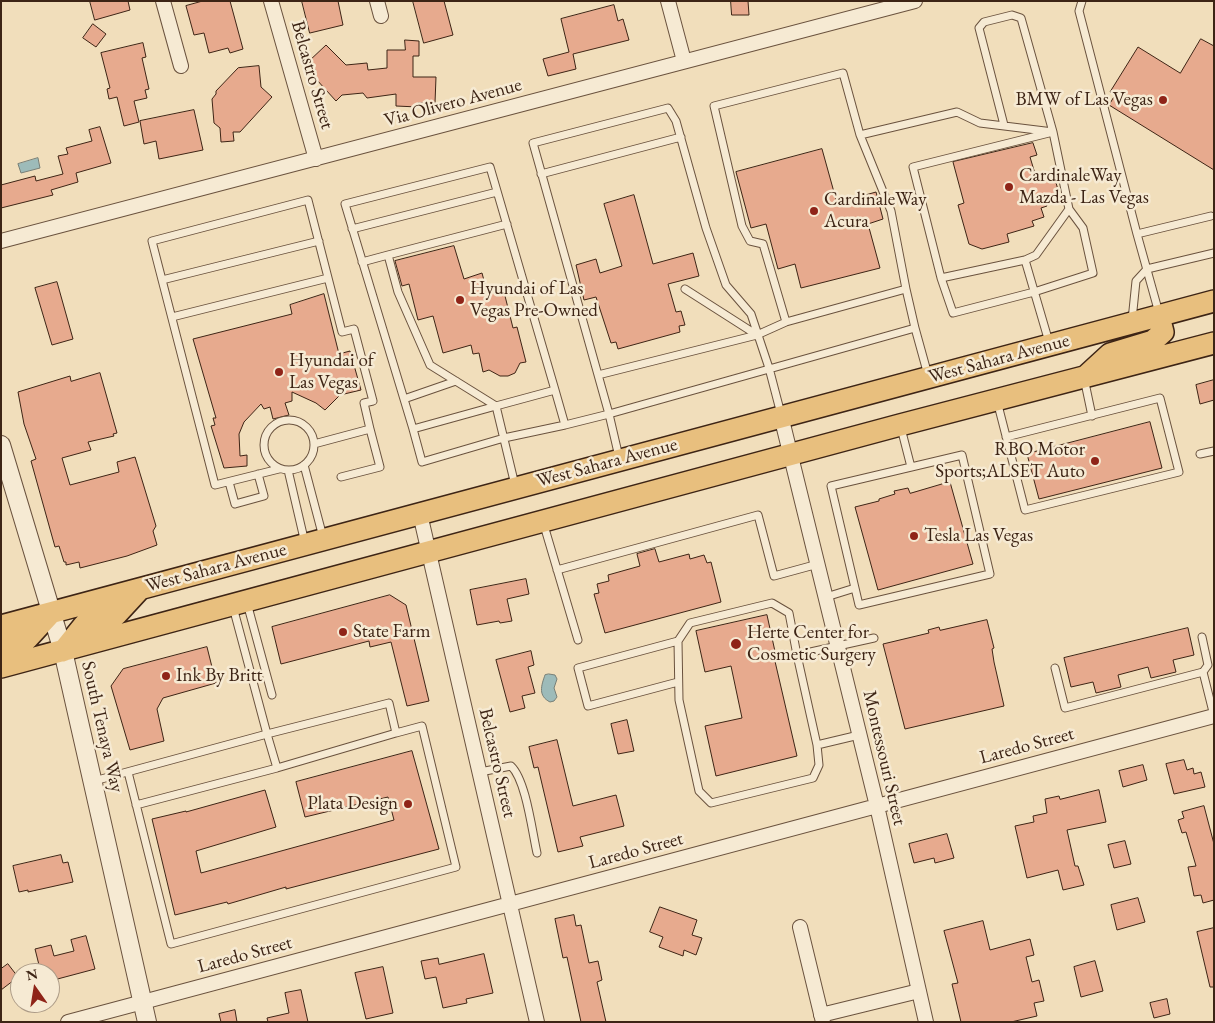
<!DOCTYPE html>
<html>
<head>
<meta charset="utf-8">
<style>
  body { margin:0 }
  #map { position:relative; width:1215px; height:1023px; overflow:hidden; background:#f1debb; font-family:"EB Garamond",serif }
  canvas { display:block }
  .frame { position:absolute; inset:0; border:2px solid #3d2415; pointer-events:none }
  .north { position:absolute; left:10px; top:963px; width:50px; height:50px; box-sizing:border-box; background:#f6ead3; border:1px solid #ac9b87; border-radius:50%; rotate:347deg; font-size:14px; font-weight:700; line-height:20px; text-align:center; color:#3d2415 }
  .north::after { content:''; display:block; margin:auto; width:18px; height:22px; background:#8f2418; clip-path:polygon(50% 0,100% 100%,50% 72%,0 100%) }
</style>
</head>
<body>
<div id="map">
<canvas width="1215" height="1023"></canvas>
<div class="frame"></div>
<div class="north">N</div>
</div>
<script>
const ctx = document.querySelector('canvas').getContext('2d');
ctx.lineJoin = 'round';
function fillPath(path, color) { ctx.fillStyle = color; ctx.fill(path, 'evenodd'); }
function stroke(path, color, width, dash) { ctx.strokeStyle = color; ctx.lineWidth = width; ctx.lineCap = dash ? 'butt' : 'round'; ctx.setLineDash(dash || []); ctx.stroke(path); }
function drawText(font, color, halo, rows, align = 'center') {
  ctx.font = font + ' "EB Garamond",serif'; ctx.lineWidth = 5; ctx.setLineDash([]); ctx.textBaseline = 'middle'; ctx.strokeStyle = halo; ctx.fillStyle = color; for (const [text, x, y, turn = 0] of rows) {
    ctx.save(); ctx.translate(x, y); ctx.rotate((+turn || 0) * Math.PI / 180); ctx.textAlign = isNaN(turn) ? turn : align; if (halo) ctx.strokeText(text, 0, 0); ctx.fillText(text, 0, 0); ctx.restore();
  }
}
const water = new Path2D(`
  M38 158 40 168 21 173 18 164Z
  M549 674 555 675 557 679 554 688 557 697 554 701 550 702C538 696 541 686 545 675Z`);
fillPath(water, '#9dbbb9');
stroke(water, '#777f77', 1);
const building = new Path2D(`
  M90 1H128L130 10 95 20Z
  M203 1H230L243 49 230 53 228 48 209 53 204 33 194 35 186 6Z
  M302 1H338L343 25 310 33Z
  M413 1H444L453 35 424 43Z
  M731 1H748L749 15H732Z
  M614 5 618 21 623 19 629 40 573 54 576 69 548 76 543 59 569 52 561 19Z
  M93 24 106 34 96 47 83 38Z
  M1201 39 1214 46V170L1109 105 1115 95 1110 92 1138 47 1180 73Z
  M405 40 419 41V56H413V77H436L435 103H418V107L396 106V94L367 98 363 93 342 95 336 101 316 79 315 69 308 62 326 45 346 65 367 63 368 70 387 68V50H405Z
  M143 43 146 57 142 58 149 89 145 90 147 98 134 101 139 122 124 126 117 97 109 99 107 89 110 88 101 53Z
  M259 66 261 87 272 97 240 132H233L234 141 221 142 220 128 214 123 212 99 216 94V91L238 68Z
  M194 110 203 150 159 159 156 141 144 144 140 121Z
  M100 127 111 163 76 173 78 182 51 190 53 195 1 208V185L35 176 36 181 63 174 58 156 68 154 66 148 92 141 89 130Z
  M1033 143 1037 155 1030 157 1036 177 1053 172 1060 197 1045 201 1047 206 1041 208 1044 217 1032 221 1034 226 1007 234 1009 242 982 249 969 244 958 205 964 203 953 162Z
  M822 149 837 203 876 192 883 219 868 224 880 268 801 288 795 264 778 269 766 224 751 228 736 172Z
  M634 195 653 264 693 253 699 276 668 284 676 312 681 311 685 325 679 326 680 332 618 349 616 342 611 343 596 297 584 300 576 265 596 259 600 273 622 266 604 204Z
  M454 246 464 279 482 273 486 288 502 284 513 328 517 327 526 362 520 363 515 373 508 376H500L489 370 483 372 479 353 473 354 471 345 443 353 433 316 418 320 409 284 402 286 395 261Z
  M57 282 73 339 52 345 35 288Z
  M324 294 339 354 350 351 361 390 340 395 325 410 316 403 292 392V401L285 403 289 415 273 419 270 407 264 409 261 404 244 422 239 434 240 456 247 455V466L224 468 211 426 215 425 213 418H216L193 339 292 314 290 305Z
  M100 373 117 433 113 434 114 436 88 442 91 450 62 458 70 485 119 472 117 462 135 457 156 526 153 531 157 545 127 556 80 568 79 562 66 565V562H64L59 546 55 547 31 461 36 459 24 424 18 392 70 376 71 381Z
  M1214 380V400L1200 404 1196 385Z
  M1150 422 1162 468 1039 499 1027 454Z
  M950 482 973 564 878 590 855 507 879 501V499L895 494 894 491 908 488 910 493Z
  M655 549 659 562 689 554 690 559 704 555 707 563 711 562 721 602 605 633 594 594 599 593 597 584 609 581 608 575 640 566 637 554Z
  M526 579 529 594 507 599 512 621 500 623 499 621 477 625 470 590Z
  M390 595 406 605 429 701 407 706 391 642 370 647 369 641 281 664 272 627Z
  M767 615 776 656 774 657 797 756 716 776 705 726 742 718 731 666 705 672 696 631Z
  M987 620 994 648 992 649 994 662 1004 706 905 729 883 644 929 633 928 630 939 627 940 630Z
  M1188 628 1194 655 1173 660 1176 672 1151 678 1148 667 1118 675 1121 687 1096 693 1093 682 1071 687 1064 658Z
  M207 647 216 683 163 698 157 709 164 741 130 750 111 686 123 669Z
  M531 651 534 665 528 667 535 693 522 696 525 708 510 712 496 660Z
  M627 720 634 751 618 754 611 724Z
  M557 740 573 806 616 795 624 826 580 837 583 846 558 852 538 767 534 768 529 747Z
  M412 751 439 849 286 889V887L228 904 227 902 175 915 152 819 186 811V812L265 790 276 827 196 851 201 873 394 820 388 797 305 817 296 782Z
  M1184 760 1187 770 1193 768 1194 774 1201 772 1205 787 1174 794 1166 764Z
  M1143 765 1147 780 1123 787 1119 771Z
  M1099 790 1106 822 1067 830 1075 866H1078L1084 885 1063 890 1058 870 1027 878 1015 826 1034 822 1033 816 1047 813 1045 799 1059 796 1060 799Z
  M1204 806 1214 844V900L1203 903 1201 895 1194 896 1188 867 1196 866 1186 832 1182 833 1178 820 1184 818 1182 812Z
  M947 834 954 858 935 863 934 858 914 863 909 844Z
  M1125 841 1131 864 1114 868 1108 845Z
  M61 855 63 863 68 862 73 882 28 892V890L19 892 13 866Z
  M1138 898 1145 922 1117 930 1111 905Z
  M660 907 697 920 692 935 702 938 696 955 684 950 683 956 659 947 663 937 650 932Z
  M574 915 576 926 581 925 589 963 598 961 602 980 597 982 606 1022H581L567 957 563 958 555 919Z
  M983 921 990 950 1030 939 1034 955 1026 957 1032 982 1039 980 1044 1001 1034 1003 1037 1016 1011 1022H961L952 984 958 983 944 931Z
  M1214 928V987H1210L1197 932Z
  M86 936 95 969 50 981V973H41L35 949 51 945 54 956 74 951 71 940Z
  M484 954 493 993 466 999 467 1003 443 1008 436 977 425 979 421 961 438 958 439 964Z
  M1095 961 1103 991 1081 997 1074 967Z
  M8 964 18 977 1 990V969Z
  M383 967 393 1013 366 1019 355 973Z
  M301 990 308 1022H268L267 1018 289 1013 285 993Z
  M1167 999 1170 1014 1154 1018 1150 1003Z
  M235 1010 237 1022H221L219 1014Z`);
fillPath(building, '#e7aa8e');
stroke(building, '#3d2415', 1);
const service = new Path2D(`
  M1082 1 1079 11 1137 234 1211 216
  M1004 125 979 28 984 22 1012 15 1021 18 1053 132 913 167 941 278 1025 260
  M860 135 957 112 980 123 1053 132 1069 209 1036 255 1025 260 1049 342
  M541 174 681 137
  M507 224 388 255 398 292 430 365 496 406 555 390 490 167 345 204 413 429 496 406 515 485
  M352 229 497 192
  M1137 234 1159 313
  M362 262 388 255
  M941 278 953 313 1034 292 1093 273 1083 228 1069 209
  M162 280 319 241
  M685 289 757 335
  M906 289 915 328
  M172 317 328 278
  M1132 320 1136 281 1147 269 1214 253
  M598 375 757 335 786 322 906 289 891 211 860 135 843 73 714 106 742 226 750 241 763 244 786 322
  M1084 378 1092 416
  M404 399 456 381
  M997 401 1025 510 1179 472 1160 398 1006 437
  M781 414 769 368 751 314 726 285 706 228 676 121 668 108 533 143 609 414 915 328 928 375
  M264 445a25 25 0 1 1 50 0a25 25 0 1 1-50 0Z
  M565 425 609 414 619 457
  M901 428 911 467
  M413 429 422 462 504 438 565 425 555 390
  M314 444 370 429 380 467 341 477
  M1200 454 1214 451
  M962 455 990 574 859 605 831 486Z
  M304 465 323 537
  M279 469 215 485 152 241 308 200 342 332 354 329 373 401 364 403 370 429
  M288 470 305 543
  M229 482 235 504 264 496 258 474
  M543 522 578 640
  M557 570 758 515 774 576 818 564
  M826 597 855 588
  M247 603 272 695
  M678 641 578 668 588 706 678 682
  M797 655 789 613 772 603 690 623 678 641 679 700 699 791 711 803 813 778 819 765 817 745
  M1055 668 1065 708 1203 672 1208 665 1202 637
  M1203 672 1214 716
  M859 735 817 745 797 655 874 638
  M128 772 171 944 456 867 422 726 396 733 389 703 267 734 277 768
  M480 772 511 766C526 780 532 831 537 853
  M94 781 267 734 233 607
  M136 805 277 768 396 733`);
const minor = new Path2D(`
  M163 1 181 66
  M271 1 316 159
  M377 1 381 16
  M668 1 684 61
  M1 241 915 1
  M781 416 877 806 926 1022
  M420 514 537 1022
  M800 927 823 1022
  M821 1015 919 991
  M68 1022 1214 716`);
const tertiary = new Path2D(`
  M1 445 63 651 147 1022`);
const primary = new Path2D(`
  M1086 376 1110 354 1153 341 1163 332 1159 316
  M1 626 1214 301
  M1 647 27 639 51 613
  M63 651 84 625 116 615 140 589
  M1 667 900 425 1214 343`);
stroke(service, '#6a523e', 9);
stroke(minor, '#6a523e', 16);
stroke(tertiary, '#6a523e', 20);
stroke(primary, '#3d2415', 24);
stroke(service, '#f6ead3', 7);
stroke(minor, '#f6ead3', 14);
stroke(tertiary, '#f6ead3', 18);
stroke(primary, '#e8bf7e', 21);
for (const [x, y, r, color] of [
  [1163,100,5,"#8f2418"],
  [1009,187,5,"#8f2418"],
  [814,211,5,"#8f2418"],
  [460,300,5,"#8f2418"],
  [279,372,5,"#8f2418"],
  [1095,461,5,"#8f2418"],
  [914,536,5,"#8f2418"],
  [343,632,5,"#8f2418"],
  [736,644,6,"#8f2418"],
  [166,676,5,"#8f2418"],
  [408,804,5,"#8f2418"]
]) { const dot = new Path2D(); dot.arc(x, y, r, 0, 2 * Math.PI); ctx.fillStyle = color; ctx.fill(dot); stroke(dot, '#f6ead3', 2); }
drawText('19px', '#3d2415', '#f6ead3', [
  ["Belcastro Street",312,75,74],
  ["Via Olivero Avenue",453,103,-15],
  ["West Sahara Avenue",999,359,-15],
  ["West Sahara Avenue",607,463,-15],
  ["West Sahara Avenue",216,568,-15],
  ["South Tenaya Way",102,727,77],
  ["Laredo Street",1027,746,-15],
  ["Montessouri Street",884,758,77],
  ["Belcastro Street",497,763,77],
  ["Laredo Street",636,851,-15],
  ["Laredo Street",245,955,-15]
]);
drawText('19px', '#3d2415', '#f6ead3', [
  ["BMW of Las Vegas",1153,100,"right"],
  ["CardinaleWay",1019,176],
  ["Mazda - Las Vegas",1019,198],
  ["CardinaleWay",824,200],
  ["Acura",824,222],
  ["Hyundai of Las",470,289],
  ["Vegas Pre-Owned",470,311],
  ["Hyundai of",289,361],
  ["Las Vegas",289,383],
  ["RBO Motor",1085,450,"right"],
  ["Sports;ALSET Auto",1085,472,"right"],
  ["Tesla Las Vegas",924,536],
  ["State Farm",353,632],
  ["Herte Center for",747,633],
  ["Cosmetic Surgery",747,655],
  ["Ink By Britt",176,676],
  ["Plata Design",398,804,"right"]
], 'left');
</script>
</body>
</html>
